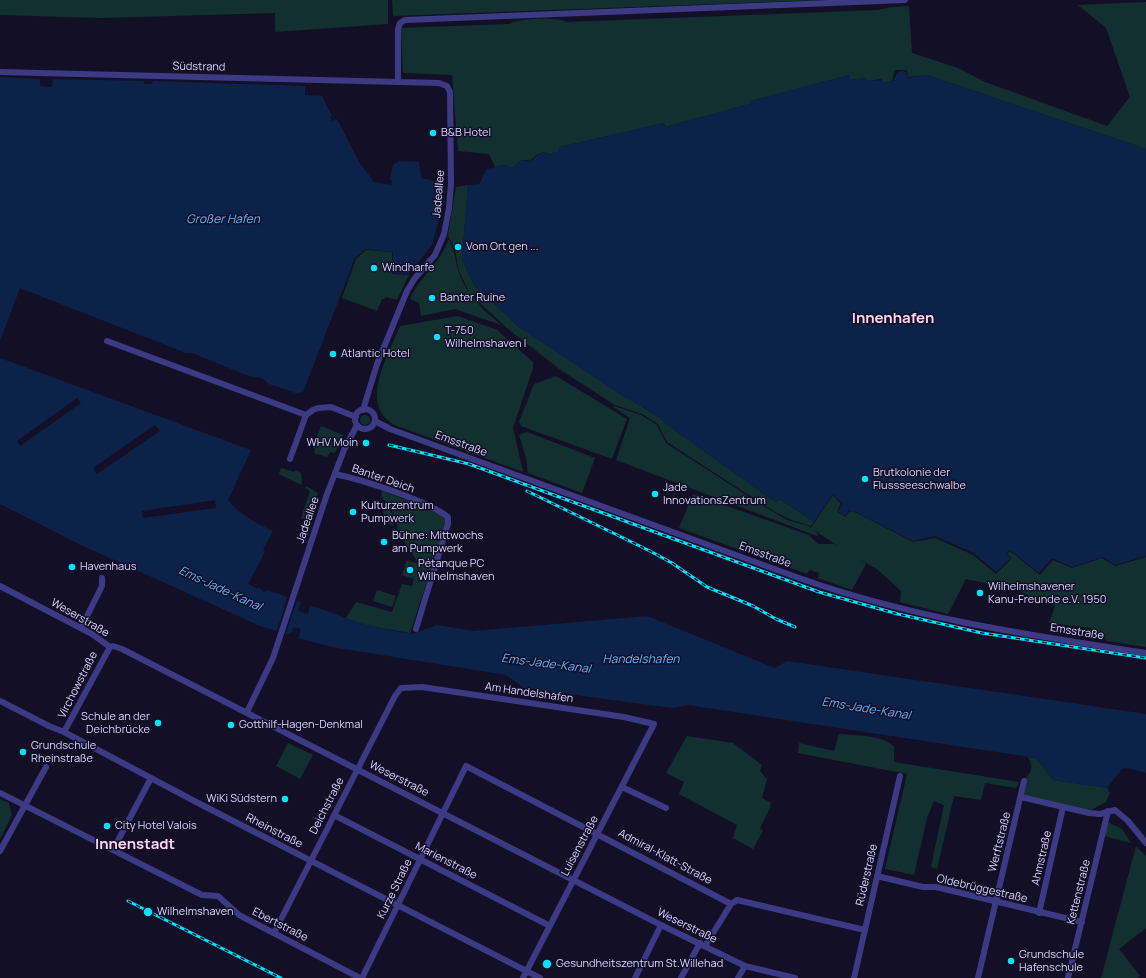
<!DOCTYPE html>
<html>
<head>
<meta charset="utf-8">
<style>
  body { margin:0 }
  canvas { display:block; background:#130f26 }
</style>
</head>
<body>
<canvas width="1146" height="978"></canvas>
<script>
const ctx = document.querySelector('canvas').getContext('2d');
ctx.lineJoin = 'round';
function fillPath(path, color) { ctx.fillStyle = color; ctx.fill(path, 'evenodd'); }
function stroke(path, color, width, dash) { ctx.strokeStyle = color; ctx.lineWidth = width; ctx.lineCap = dash ? 'butt' : 'round'; ctx.setLineDash(dash || []); ctx.stroke(path); }
function drawText(font, color, halo, rows, align = 'center') {
  ctx.font = font + ' Manrope,sans-serif'; ctx.lineWidth = 3; ctx.setLineDash([]); ctx.textBaseline = 'middle'; ctx.strokeStyle = halo; ctx.fillStyle = color; for (const [text, x, y, turn = 0] of rows) {
    ctx.save(); ctx.translate(x, y); ctx.rotate((+turn || 0) * Math.PI / 180); ctx.textAlign = isNaN(turn) ? turn : align; if (halo) ctx.strokeText(text, 0, 0); ctx.fillText(text, 0, 0); ctx.restore();
  }
}
fillPath(new Path2D(`
  M0 0H388V24L275 32V13L101 18 0 15Z
  M392 0H821L393 16Z
  M1146 2V149L927 75 908 77 907 70H895L892 81 882 83 881 79 867 81 865 78 850 80V75L750 101V104L665 127 664 123 560 147 559 151 550 154C541 150 536 155 530 161 522 158 519 161 513 168L505 165 495 167 489 154 458 151 452 75 403 73 401 28 508 24C521 18 554 16 567 22L878 10 891 7 909 6 912 53 958 68 985 82 1107 126 1130 97 1106 28 1078 5Z
  M468 185 462 259 474 285 520 328 661 419 670 427 775 502 781 500 814 522 811 526 789 519 772 510 667 442 658 424 642 414 615 405 562 371 508 329 470 294 485 311 501 325 455 309 421 316 419 303 410 299C421 275 439 265 449 239 458 258 455 274 469 292L459 271 455 250 448 235 456 187Z
  M366 250 392 252V274L409 275 397 300 386 297 384 299H382L377 311 342 298 356 259Z
  M458 316 497 330 533 362V368L513 428 523 472 397 426C357 407 388 356 400 326Z
  M556 376 627 419 612 459 521 426 519 422 534 384Z
  M614 406 641 415 657 425 666 443 765 507 787 520 809 526 818 534 817 536 616 460 630 418 613 407Z
  M360 420a5 5 0 1 1 10 0a5 5 0 1 1-10 0Z
  M321 426 343 435 335 453 330 452 327 457 314 453 315 448 313 447Z
  M527 432 595 458 582 493 528 473 526 458 519 435Z
  M281 468 294 472 296 470 301 473 302 483 301 485 279 474Z
  M306 486 318 493 309 521 301 518 310 491 305 488Z
  M382 491 439 512 446 518V524L410 633 365 625 346 618 356 602 392 612 402 584 412 586 414 579 402 575 407 560 418 564 417 571 419 564 398 532 396 517 381 496Z
  M693 494 809 535 818 544H834L838 546 811 528 833 495 841 504 837 511 845 517 850 511 855 512 913 542 935 538 973 555 996 574 1012 558 1007 554 1010 551 1040 575 1053 560 1072 568 1102 558 1115 566 1146 557V647L1107 641 1091 628 1049 623 1055 606 1013 589 966 579 948 614 900 602 901 591 877 569 858 559 866 564 852 590 818 578 819 573 810 570 807 574 679 528Z
  M386 504 395 518 393 526 387 523 383 513Z
  M377 590 396 596 392 607 373 601Z
  M839 734C854 736 883 734 894 747V762L1019 782 1016 788 985 783 981 800 954 796 937 869 931 867 944 805 934 801 927 818 914 875 885 869 907 774 798 753 799 743 834 751Z
  M687 736 733 743 762 765 760 771 767 779 762 798 771 803 770 808 760 828 763 831 753 849 733 838 737 825 679 794 684 782 666 773Z
  M288 743 313 755 300 779 276 766Z
  M1028 757 1036 758 1053 780 1107 788 1110 793 1106 802 1089 811 1024 796C1024 792 1023 787 1024 783 1028 770 1036 774 1028 757Z
  M0 799 9 803 12 815 0 839Z
  M1107 822 1122 829 1131 843 1104 836Z
  M1136 846 1146 856V928L1119 949 1140 976 1137 978H1101Z`), '#12302f');
fillPath(new Path2D(`
  M901 71 906 72 908 78 927 75 1146 149V556L1115 565 1103 557 1072 567 1052 558 1039 573 1010 550 1006 554 1011 558 996 572 974 553 935 536 913 541 856 512 849 510 845 516 838 511 843 504 833 494 814 522 781 500 775 502 670 427 661 419 643 407 622 396 520 328 474 285 462 259 468 185 479 184 487 169 505 165 513 168C519 161 522 158 530 162 536 156 542 150 550 154L559 151 560 147 664 123 665 127 750 104V101L850 75V80L865 78 867 81 881 80 883 83 893 81 897 73Z
  M0 77 40 79V86L52 87 53 79 144 81V84H152L153 81 305 86V95L322 96 332 116 330 117 332 121 337 119 359 162 374 182 391 185 392 180 390 179 393 165 399 161 419 162 421 178 439 182 442 186 440 215 432 245 409 274 393 273V252L366 249 355 258 303 392 296 393 269 384 262 378 249 376 192 353H186L20 288 0 341Z
  M0 358 251 450 228 500C240 515 256 523 273 531L263 550 265 552 248 584 258 589 259 587 264 593 267 590 287 597 284 606 294 609 297 601 301 602 298 611 308 614 310 605 365 625 412 634 437 625 473 631 647 616 775 668 787 661 1146 714V773L1128 768 1122 769 1107 788 1053 780 1036 758 688 705 672 708 524 688 506 675 332 647 298 638 301 629 294 627 291 634H287L260 626 81 545 0 504ZM77 398 81 403 20 446 17 441ZM155 425 160 431 97 474 93 468ZM215 500 216 508 143 518 142 511Z`), '#0c2248');
fillPath(new Path2D(`
  M288 597 287 605 293 607 295 600H297L285 636 276 633Z`), '#130f26');
stroke(new Path2D(`
  M0 72 439 83 447 86 450 92 451 183 449 208 444 234 435 255 415 278 407 291 377 364 363 410
  M398 82V29L400 23 405 20 905 0
  M107 341 306 415
  M355 419a10 10 0 1 1 20 0a10 10 0 1 1-20 0Z
  M375 421 390 429 799 578C912 618 1028 635 1146 653
  M290 459 306 415 313 410 318 408 331 407 356 417
  M335 474C363 480 426 500 448 517V524L416 629
  M0 586 92 634 110 647 113 646 122 649 661 925 745 966 795 978
  M81 628 102 586V578
  M0 701 49 726 64 732 200 804 540 978
  M247 712 273 658 327 494 344 450 357 425
  M64 732 110 647
  M622 787 666 808
  M0 793 202 895 218 896 239 915 360 978
  M1021 797 1089 813 1100 814 1115 810 1128 821 1146 843
  M334 815 550 926
  M113 850 151 778
  M0 851 46 767
  M877 876 923 887H936L1082 922
  M1039 913 1063 807
  M274 933 395 696 401 688 422 687 624 717 654 724 523 978
  M705 946 731 904
  M362 978 466 766 731 904 737 900 865 930
  M635 978 661 925
  M681 978 700 943
  M738 978 745 966
  M854 978 900 776
  M978 978 1024 781
  M1068 978 1108 811`), '#3d3a85', 6);
const rail = new Path2D(`
  M389 445 469 464 819 592 898 614 982 633 1146 658
  M527 491 650 551 672 563 707 587 753 606 776 619 795 627
  M128 901 281 978`);
stroke(rail, '#00e5ff', 3);
stroke(rail, '#130f26', 1.5, [4.5]);
for (const [x, y, r, color] of [
  [433,133,4,"#00e5ff"],
  [458,247,4,"#00e5ff"],
  [374,268,4,"#00e5ff"],
  [432,298,4,"#00e5ff"],
  [437,337,4,"#00e5ff"],
  [333,354,4,"#00e5ff"],
  [366,443,4,"#00e5ff"],
  [865,479,4,"#00e5ff"],
  [655,494,4,"#00e5ff"],
  [353,512,4,"#00e5ff"],
  [384,542,4,"#00e5ff"],
  [72,567,4,"#00e5ff"],
  [410,570,4,"#00e5ff"],
  [980,593,4,"#00e5ff"],
  [158,723,4,"#00e5ff"],
  [231,725,4,"#00e5ff"],
  [23,752,4,"#00e5ff"],
  [285,799,4,"#00e5ff"],
  [107,826,4,"#00e5ff"],
  [148,912,5,"#00e5ff"],
  [1011,961,4,"#00e5ff"],
  [547,964,5,"#00e5ff"]
]) { const dot = new Path2D(); dot.arc(x, y, r, 0, 2 * Math.PI); ctx.fillStyle = color; ctx.fill(dot); stroke(dot, '#130f26', 1.5); }
drawText('11px', '#d9d4ff', '#130f26', [
  ["Südstrand",199,67,1],
  ["Jadeallee",439,194,-85],
  ["Emsstraße",461,444,20],
  ["Banter Deich",383,479,19],
  ["Jadeallee",308,520,-71],
  ["Emsstraße",765,555,20],
  ["Weserstraße",80,618,30],
  ["Emsstraße",1077,632,9],
  ["Virchowstraße",78,685,-63],
  ["Am Handelshafen",529,693,8],
  ["Weserstraße",399,779,27],
  ["Deichstraße",327,806,-63],
  ["Rheinstraße",274,831,27],
  ["Werftstraße",1000,842,-76],
  ["Luisenstraße",580,846,-62],
  ["Admiral-Klatt-Straße",665,857,28],
  ["Ahmstraße",1042,858,-77],
  ["Marienstraße",446,861,27],
  ["Rüderstraße",867,875,-77],
  ["Kurze Straße",395,889,-64],
  ["Oldebrüggestraße",982,889,13],
  ["Kettenstraße",1079,892,-76],
  ["Ebertstraße",280,925,27],
  ["Weserstraße",687,926,26]
]);
drawText('11px', '#d9d4ff', '#130f26', [
  ["B&B Hotel",441,133],
  ["Vom Ort gen ...",466,247],
  ["Windharfe",382,268],
  ["Banter Ruine",440,298],
  ["T-750",445,331],
  ["Wilhelmshaven I",445,344],
  ["Atlantic Hotel",341,354],
  ["WHV Moin",358,443,"right"],
  ["Brutkolonie der",873,473],
  ["Flussseeschwalbe",873,486],
  ["Jade",663,488],
  ["InnovationsZentrum",663,501],
  ["Kulturzentrum",361,506],
  ["Pumpwerk",361,519],
  ["Bühne: Mittwochs",392,536],
  ["am Pumpwerk",392,549],
  ["Pétanque PC",418,564],
  ["Wilhelmshaven",418,577],
  ["Havenhaus",80,567],
  ["Wilhelmshavener",988,587],
  ["Kanu-Freunde e.V. 1950",988,600],
  ["Schule an der",150,717,"right"],
  ["Deichbrücke",150,730,"right"],
  ["Gotthilf-Hagen-Denkmal",239,725],
  ["Grundschule",31,746],
  ["Rheinstraße",31,759],
  ["WiKi Südstern",277,799,"right"],
  ["City Hotel Valois",115,826],
  ["Wilhelmshaven",157,912],
  ["Grundschule",1019,955],
  ["Hafenschule",1019,968],
  ["Gesundheitszentrum St.Willehad",556,964]
], 'left');
drawText('italic 12px', '#62b6ff', '#130f26', [
  ["Großer Hafen",223,220],
  ["Ems-Jade-Kanal",220,589,25],
  ["Handelshafen",641,660],
  ["Ems-Jade-Kanal",546,664,7],
  ["Ems-Jade-Kanal",866,709,9]
]);
drawText('bold 15px', '#ffd6f0', '#130f26', [
  ["Innenhafen",893,319],
  ["Innenstadt",135,845]
]);
</script>
</body>
</html>
